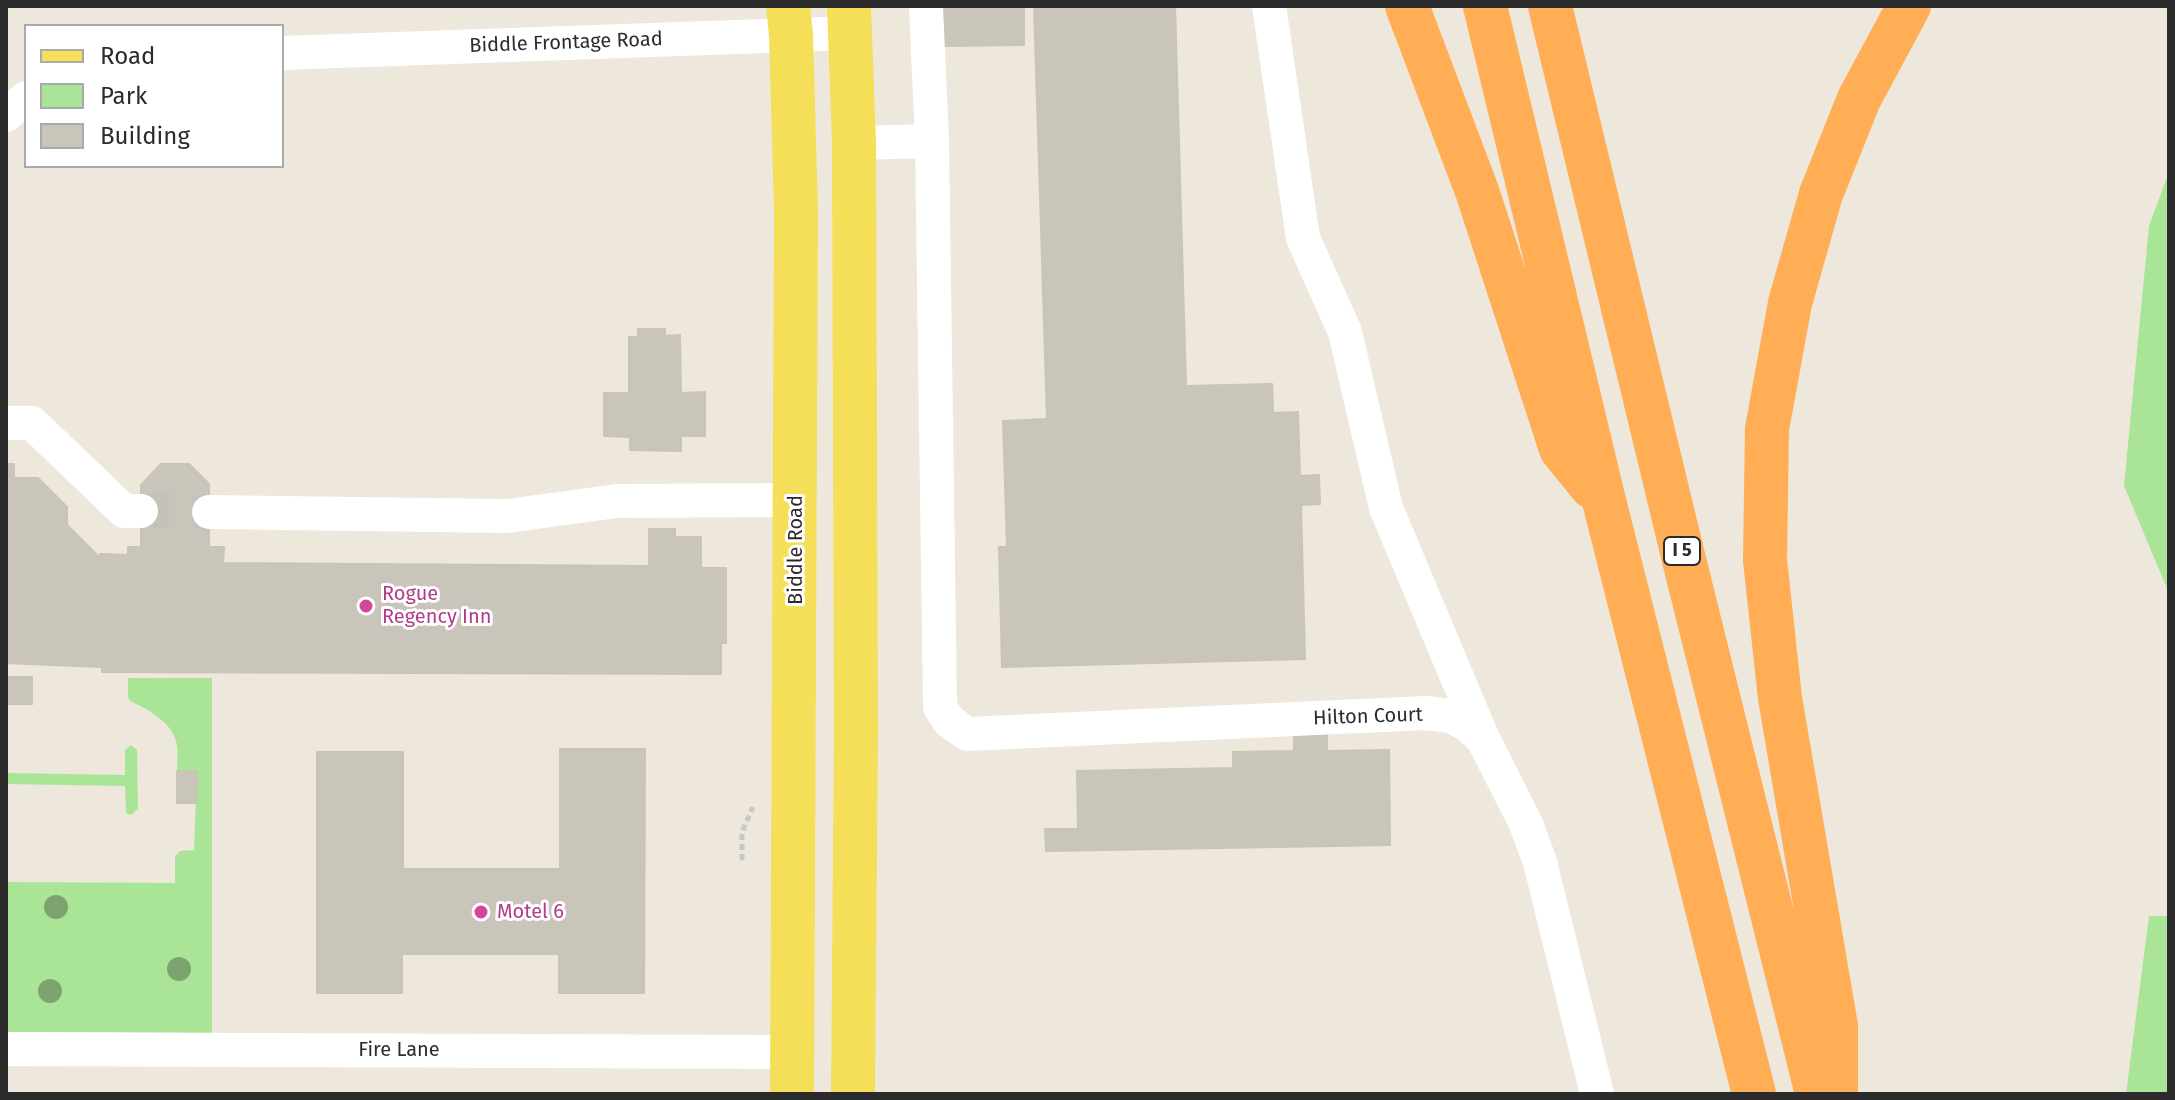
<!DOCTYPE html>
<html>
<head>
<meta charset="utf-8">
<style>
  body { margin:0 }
  #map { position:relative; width:2175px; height:1100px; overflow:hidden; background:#ede7dc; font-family:"Fira Sans",sans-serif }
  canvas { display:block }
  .frame { position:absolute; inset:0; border:8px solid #2b2b2b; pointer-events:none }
  .legend { position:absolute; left:24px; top:24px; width:260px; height:144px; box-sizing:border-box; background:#fff; border:2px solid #aaa; margin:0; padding:10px 14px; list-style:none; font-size:24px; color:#2b2b2b }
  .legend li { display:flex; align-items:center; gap:16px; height:40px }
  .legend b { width:40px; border:2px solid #aaa }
</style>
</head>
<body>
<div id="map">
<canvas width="2175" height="1100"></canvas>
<div class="frame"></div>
<ul class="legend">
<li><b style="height:10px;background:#f5df59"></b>Road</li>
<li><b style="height:22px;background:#aae597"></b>Park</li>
<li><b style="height:22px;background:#c9c5bb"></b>Building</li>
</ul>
</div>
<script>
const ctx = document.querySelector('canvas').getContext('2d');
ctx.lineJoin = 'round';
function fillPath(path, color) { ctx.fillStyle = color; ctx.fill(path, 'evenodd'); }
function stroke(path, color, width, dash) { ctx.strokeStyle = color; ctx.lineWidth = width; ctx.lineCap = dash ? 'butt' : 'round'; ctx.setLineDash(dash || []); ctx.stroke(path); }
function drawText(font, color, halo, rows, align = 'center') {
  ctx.font = font + ' "Fira Sans",sans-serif'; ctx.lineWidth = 6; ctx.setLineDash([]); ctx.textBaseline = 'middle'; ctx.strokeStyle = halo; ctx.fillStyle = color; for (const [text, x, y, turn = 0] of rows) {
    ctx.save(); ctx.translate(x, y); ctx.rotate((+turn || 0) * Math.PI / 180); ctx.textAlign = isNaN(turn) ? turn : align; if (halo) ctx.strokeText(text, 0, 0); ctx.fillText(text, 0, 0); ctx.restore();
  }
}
fillPath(new Path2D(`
  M2169 172V593L2124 486 2149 226Z
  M128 678H212V1033L6 1032V882L175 883V856L180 851 194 850 197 771H177C177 760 179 748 175 738 169 721 146 708 130 701L128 697Z
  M131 745 137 750 138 809 131 815 126 813 125 786 6 784V773L125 775V750Z
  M2149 916H2169V1094H2126Z`), '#aae597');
const building = new Path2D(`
  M942 6H1024V45L943 46Z
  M1034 6H1175L1186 386 1272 384 1273 413 1298 412 1300 476 1319 475 1320 504 1301 505 1305 659 1002 667 999 547H1007L1003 421 1047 419Z
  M638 329H665V336L680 335 681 393 705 392V436H681V451L630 450V437L604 436V393H629V337H638Z
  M6 464H14V478H38L67 507V525L100 558V554L128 555V547H141V485L161 464H189L209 484V547H224L223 563 649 566V529H675V537H701V568H726V643H721V674L102 672V667L6 663Z
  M6 677H32V704H6Z
  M1327 735V751L1389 750 1390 845 1046 851 1045 829H1078L1077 771 1233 768V752L1294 751V736Z
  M560 749H645L644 993H559V954H402V993H317V752H403V869H560Z
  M177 771H197L196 803H177Z`);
fillPath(building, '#c9c5bb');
stroke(building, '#c9c4b6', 2);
stroke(new Path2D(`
  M141 511 209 512`), '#c6c1b9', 34, [34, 17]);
stroke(new Path2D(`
  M740 858H742V832L753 807`), '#c8c8c8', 5, [6, 4]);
stroke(new Path2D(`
  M926 6 932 141
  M1269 6 1303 238 1345 332 1386 508 1483 739
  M282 53 851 33
  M6 115 26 98
  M854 143 932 141 940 707 949 721 967 734 1426 713 1451 716 1469 726 1483 739 1526 824 1540 862 1597 1094
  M6 423H32L124 511H141
  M209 512 507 516 617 501 796 500
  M6 1049 792 1052`), '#fff', 34);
stroke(new Path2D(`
  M788 6 791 35 796 211 792 1094
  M849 6 854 143 856 729 853 1094`), '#f5df59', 44);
stroke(new Path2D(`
  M1407 6 1477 191 1561 449 1592 487
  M1485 6 1604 501 1754 1094
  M1550 6 1685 564 1817 1094
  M1836 1094V1026L1780 698 1765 560 1767 429 1790 303 1821 194 1859 99 1909 6`), '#ffae55', 44);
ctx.fillStyle = '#7da370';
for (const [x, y] of [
  [56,907],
  [179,969],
  [50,991]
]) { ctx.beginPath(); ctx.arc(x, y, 12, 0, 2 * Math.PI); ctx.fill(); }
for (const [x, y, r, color] of [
  [366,606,8,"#d1479c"],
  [481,912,8,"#d1479c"]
]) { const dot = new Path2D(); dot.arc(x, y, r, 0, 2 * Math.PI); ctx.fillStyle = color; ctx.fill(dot); stroke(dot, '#fff', 3); }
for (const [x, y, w] of [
  [1682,551,36]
]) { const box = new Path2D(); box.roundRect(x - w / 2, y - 14, w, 28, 6); ctx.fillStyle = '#fff'; ctx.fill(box); stroke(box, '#2b2b2b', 2); }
drawText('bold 18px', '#2b2b2b', null, [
  ["I 5",1682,551]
]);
drawText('20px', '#2b2b2b', '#fff', [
  ["Biddle Frontage Road",566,43,-2],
  ["Biddle Road",796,550,-90],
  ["Hilton Court",1368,717,-2],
  ["Fire Lane",399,1050]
]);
drawText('20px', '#b23c85', '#fff', [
  ["Rogue",382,594],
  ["Regency Inn",382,617],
  ["Motel 6",497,912]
], 'left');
</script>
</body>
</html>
